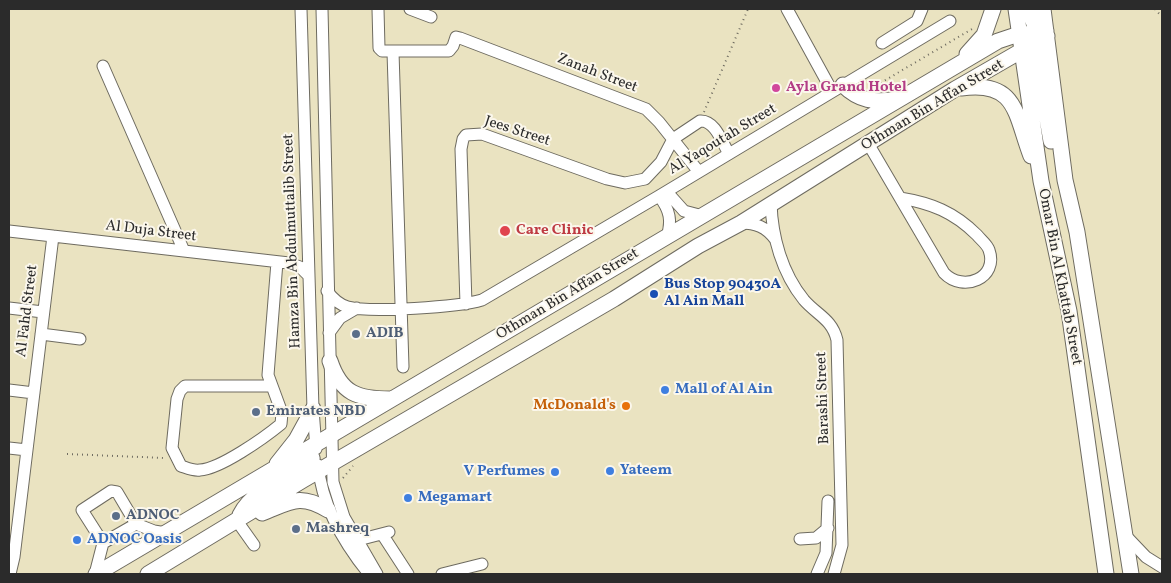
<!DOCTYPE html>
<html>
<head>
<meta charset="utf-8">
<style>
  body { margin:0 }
  #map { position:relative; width:1171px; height:583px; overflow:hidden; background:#eae3c1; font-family:Vollkorn,serif }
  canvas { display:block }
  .frame { position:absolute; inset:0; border:10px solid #2b2b2b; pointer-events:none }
</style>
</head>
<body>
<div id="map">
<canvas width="1171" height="583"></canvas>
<div class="frame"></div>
</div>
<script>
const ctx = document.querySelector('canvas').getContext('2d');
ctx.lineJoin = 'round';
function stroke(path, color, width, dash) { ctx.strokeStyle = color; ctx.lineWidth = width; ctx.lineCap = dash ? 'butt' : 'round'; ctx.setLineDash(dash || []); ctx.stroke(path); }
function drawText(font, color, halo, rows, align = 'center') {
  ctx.font = font + ' Vollkorn,serif'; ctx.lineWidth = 4; ctx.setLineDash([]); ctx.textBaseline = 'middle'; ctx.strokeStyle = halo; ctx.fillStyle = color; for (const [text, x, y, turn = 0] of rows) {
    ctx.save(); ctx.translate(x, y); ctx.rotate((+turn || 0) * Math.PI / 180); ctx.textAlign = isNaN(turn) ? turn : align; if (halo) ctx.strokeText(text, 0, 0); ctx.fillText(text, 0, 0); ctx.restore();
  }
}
const minor = new Path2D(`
  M301 9 313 409 316 449
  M322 9 333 482 344 517 377 574
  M378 9 379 48 382 51H449L453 46 456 37 460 38 646 109 659 122 699 172
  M410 9 431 17
  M787 9 832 91
  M882 43 917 21 922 9
  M393 52 403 367
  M103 66 184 251
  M869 145 944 273C963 293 999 278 989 250 987 244 981 240 977 235 954 212 931 203 900 198
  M667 192 684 211 703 216
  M659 196C670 210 672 221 667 237
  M771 203C772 237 782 273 804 300 817 315 832 319 837 340L842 545 834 574
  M741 223C756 223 766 227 775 239
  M9 231 289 263 300 267 309 276
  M327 291C333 299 339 305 348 307 371 313 458 307 482 300L659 196 950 21
  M466 304 461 149 463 139 466 135 482 134 607 179 625 183 645 179 661 162 673 139 700 121C715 120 722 142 729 154
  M9 308 43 312
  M329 333 340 318 357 308
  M41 334 80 339
  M271 386H185L180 391 177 399 172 448 181 466C187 468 193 471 200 470 220 469 264 438 281 424L282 413 268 375 277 262
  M9 390 34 393
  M9 448 27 450
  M318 465C322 506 343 542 369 574
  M237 521 254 545
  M382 534 408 574
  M1126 536 1146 557 1162 567
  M800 539 816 538 828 528
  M358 540 389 532
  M103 543 82 510 111 491 117 492 136 524
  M10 574 14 557 53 236
  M95 574 103 543 136 524 154 531 166 533
  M442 574 482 564
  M817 574 826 553 828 501`);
const major = new Path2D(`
  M1016 9 1041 181 1069 311 1106 574
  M1029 9 1034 24 1046 31
  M1043 9 1065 180 1077 232 1131 574
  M1025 39 1035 53 1037 62 1051 141
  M967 54 984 35 993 9
  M843 85C859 101 875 103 896 99
  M961 88C1017 80 1015 114 1031 156
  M330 361C341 394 358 399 390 399
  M277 464 296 440 313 409
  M262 513C291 502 299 493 328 510
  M240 515C252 491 286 477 308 464L312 458 306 451
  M96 574 998 41 1013 36 1046 31
  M148 574 303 480 614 299 698 246 741 223 955 89 1047 36`);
stroke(minor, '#6e6b60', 13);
stroke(major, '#6e6b60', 17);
stroke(new Path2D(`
  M1155 9 1162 17
  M872 88 972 29
  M704 112 748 9
  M67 454 165 458
  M343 478 353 466`), '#6e6b60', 2, [1, 4]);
stroke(minor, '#fff', 11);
stroke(major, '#fff', 15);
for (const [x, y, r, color] of [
  [776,88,5,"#d1479c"],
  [505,231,6,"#e0444e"],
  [654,294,5,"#1a4fb4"],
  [356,334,5,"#5c6f8a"],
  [665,390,5,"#3f7fe0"],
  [626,406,5,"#e8710a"],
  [256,412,5,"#5c6f8a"],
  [610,471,5,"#3f7fe0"],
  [555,472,5,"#3f7fe0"],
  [408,498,5,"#3f7fe0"],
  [116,516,5,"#5c6f8a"],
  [296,529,5,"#5c6f8a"],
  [77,540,5,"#3f7fe0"]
]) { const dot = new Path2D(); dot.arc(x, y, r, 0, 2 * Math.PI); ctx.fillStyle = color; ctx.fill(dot); stroke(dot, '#fbf7ec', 2); }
drawText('15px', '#2b2b2b', '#fbf7ec', [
  ["Zanah Street",597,74,21],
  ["Othman Bin Affan Street",933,106,-31],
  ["Jees Street",517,132,18],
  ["Al Yaqoutah Street",723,140,-31],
  ["Al Duja Street",151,232,7],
  ["Hamza Bin Abdulmuttalib Street",293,241,-92],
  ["Omar Bin Al Khattab Street",1059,277,79],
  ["Othman Bin Affan Street",568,295,-31],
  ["Al Fahd Street",28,311,-83],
  ["Barashi Street",824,398,-92]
]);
drawText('bold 15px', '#b23c85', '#fbf7ec', [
  ["Ayla Grand Hotel",786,88]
], 'left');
drawText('bold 15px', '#be3a42', '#fbf7ec', [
  ["Care Clinic",516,231]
], 'left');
drawText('bold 15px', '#164399', '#fbf7ec', [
  ["Bus Stop 90430A",664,285],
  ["Al Ain Mall",664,302]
], 'left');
drawText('bold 15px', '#4e5e75', '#fbf7ec', [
  ["ADIB",366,334],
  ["Emirates NBD",266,412],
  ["ADNOC",126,516],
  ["Mashreq",306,529]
], 'left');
drawText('bold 15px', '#366cbe', '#fbf7ec', [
  ["Mall of Al Ain",675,390],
  ["Yateem",620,471],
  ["V Perfumes",545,472,"right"],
  ["Megamart",418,498],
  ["ADNOC Oasis",87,540]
], 'left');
drawText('bold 15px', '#c56008', '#fbf7ec', [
  ["McDonald's",616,406]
], 'right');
</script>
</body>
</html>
